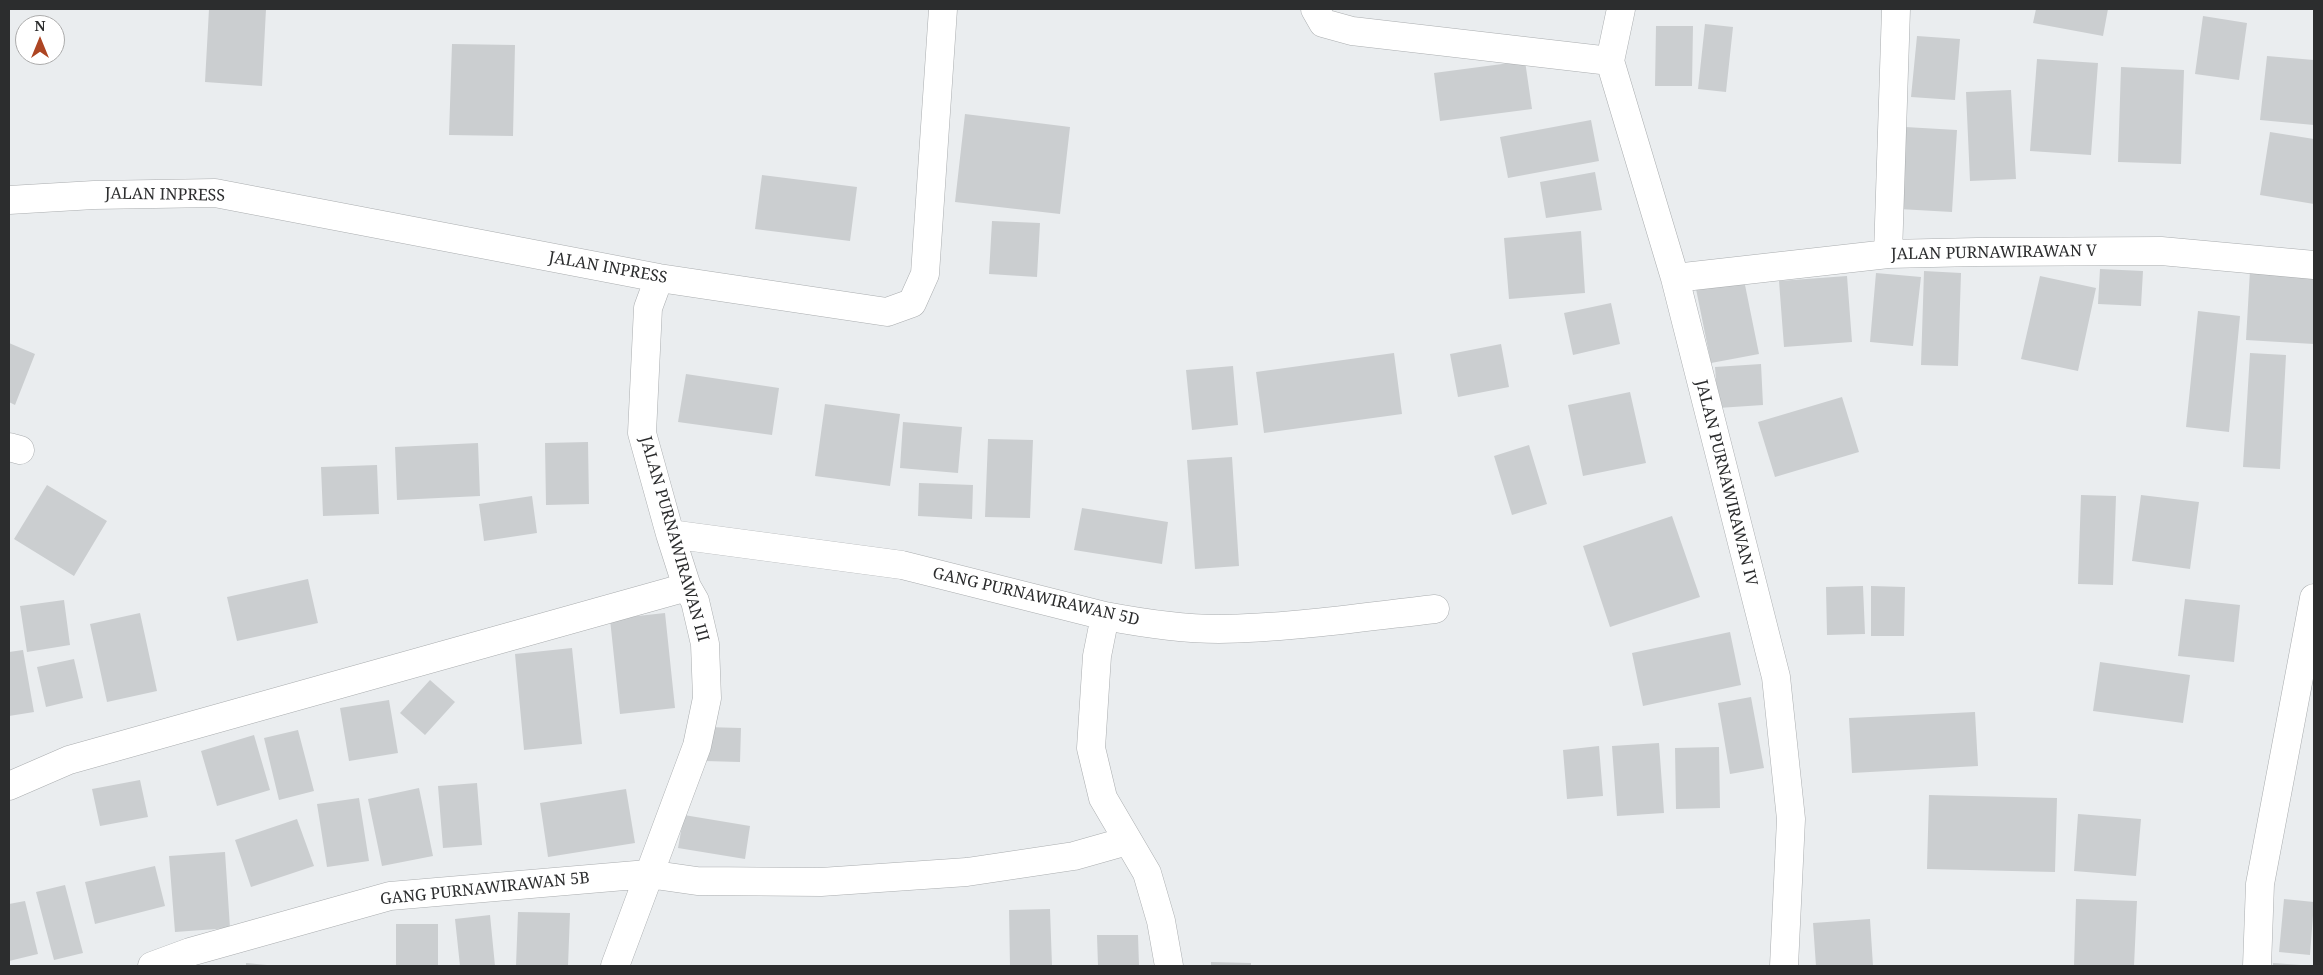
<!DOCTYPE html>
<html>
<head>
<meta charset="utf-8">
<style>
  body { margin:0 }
  #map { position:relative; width:2323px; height:975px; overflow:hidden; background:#eaedef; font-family:"Noto Serif",serif }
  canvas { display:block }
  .frame { position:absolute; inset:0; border:10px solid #2c2d2e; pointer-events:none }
  .north { position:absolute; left:15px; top:15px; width:50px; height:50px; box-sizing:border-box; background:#fff; border:1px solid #ababab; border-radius:50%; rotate:0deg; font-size:14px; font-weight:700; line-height:20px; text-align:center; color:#2c2d2e }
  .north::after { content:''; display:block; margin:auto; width:18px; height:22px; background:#ad4523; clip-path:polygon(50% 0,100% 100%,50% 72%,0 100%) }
</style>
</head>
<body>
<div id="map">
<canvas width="2323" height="975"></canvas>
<div class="frame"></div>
<div class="north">N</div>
</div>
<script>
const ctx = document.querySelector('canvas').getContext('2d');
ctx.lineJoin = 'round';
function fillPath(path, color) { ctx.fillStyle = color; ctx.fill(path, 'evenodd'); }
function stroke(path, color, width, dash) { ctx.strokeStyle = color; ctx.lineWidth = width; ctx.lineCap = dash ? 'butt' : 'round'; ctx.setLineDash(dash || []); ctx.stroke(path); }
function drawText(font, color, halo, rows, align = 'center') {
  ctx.font = font + ' "Noto Serif",serif'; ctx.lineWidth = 4.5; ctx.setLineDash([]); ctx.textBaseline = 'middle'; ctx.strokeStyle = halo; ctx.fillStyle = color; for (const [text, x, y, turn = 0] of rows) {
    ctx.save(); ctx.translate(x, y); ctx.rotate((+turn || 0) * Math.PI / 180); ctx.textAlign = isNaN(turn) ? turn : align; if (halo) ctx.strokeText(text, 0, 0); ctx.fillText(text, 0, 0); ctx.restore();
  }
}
fillPath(new Path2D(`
  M209 9H266L262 86 205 82Z
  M2036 9H2108L2103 36 2033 23Z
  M2203 16 2247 23 2239 80 2195 74Z
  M1705 24 1733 27 1726 92 1698 89Z
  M1656 26H1693L1692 86H1655Z
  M1917 36 1960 39 1955 100 1911 97Z
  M452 44 515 45 513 136 449 135Z
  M2267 56 2314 60V125L2260 120Z
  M2037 59 2098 63 2091 155 2030 151Z
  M1525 61 1532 109 1440 121 1434 73Z
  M2121 67 2184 70 2181 164 2118 162Z
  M2011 90 2016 179 1970 181 1966 92Z
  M965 114 1070 127 1060 214 955 202Z
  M1591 120 1599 161 1508 178 1500 137Z
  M1905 127 1957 130 1952 212 1899 209Z
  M2270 132 2314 139V204L2260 195Z
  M1595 172 1602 210 1546 218 1540 182Z
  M762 175 857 187 850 241 755 229Z
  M992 221 1040 223 1037 277 989 274Z
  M1581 231 1585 293 1509 299 1504 238Z
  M2100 269 2143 271 2141 306 2098 304Z
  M2250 270 2314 275V344L2246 340Z
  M1924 271 1961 273 1958 366 1921 365Z
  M1876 273 1921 277 1913 346 1870 342Z
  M1847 276 1852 342 1784 347 1779 281Z
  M2040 276 2096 288 2078 371 2021 359Z
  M1744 280 1759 354 1711 363 1696 289Z
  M1611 303 1620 344 1573 355 1564 313Z
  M2198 311 2240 316 2229 432 2186 427Z
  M9 343 35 354 15 405 9 402Z
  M1501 344 1509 387 1458 397 1450 354Z
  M1394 353 1402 414 1264 433 1256 372Z
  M2250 353 2286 355 2280 469 2243 467Z
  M1761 364 1763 405 1718 408 1715 367Z
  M1233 366 1238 425 1192 430 1186 370Z
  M686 374 779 388 772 435 678 422Z
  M1630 392 1646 463 1583 476 1568 405Z
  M1842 397 1859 452 1775 477 1758 422Z
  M825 404 900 414 890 486 815 476Z
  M903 422 962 427 958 473 900 468Z
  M988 439 1033 440 1030 518 985 517Z
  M588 442 589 504 546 505 545 443Z
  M478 443 480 496 397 500 395 447Z
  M1529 445 1547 504 1512 515 1494 456Z
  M1232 457 1239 566 1195 569 1187 460Z
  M377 465 379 514 323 516 321 467Z
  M919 483 973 485 972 519 918 516Z
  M47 485 107 521 74 576 14 539Z
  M2081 495 2116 496 2113 585 2078 584Z
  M2141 495 2199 502 2190 569 2132 561Z
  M532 496 537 533 484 541 479 504Z
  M1082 508 1168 522 1162 564 1074 550Z
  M1672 516 1700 597 1610 627 1583 546Z
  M308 579 318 623 237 641 227 597Z
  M1863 586 1865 634 1827 635 1826 587Z
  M1871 586 1905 587 1904 636H1871Z
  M2185 599 2240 605 2234 662 2178 656Z
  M64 600 70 645 27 652 20 606Z
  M140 613 157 691 107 702 90 624Z
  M665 613 675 708 620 714 610 619Z
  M1730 632 1741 685 1643 706 1632 653Z
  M572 648 582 744 524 750 515 654Z
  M23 650 34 712 9 716V652Z
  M74 659 83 698 46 707 37 667Z
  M2100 662 2190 675 2183 723 2093 711Z
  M430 680 455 702 425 735 400 713Z
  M1751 697 1764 768 1730 774 1718 703Z
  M389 700 398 753 349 761 340 708Z
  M1975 712 1978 766 1852 773 1849 718Z
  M705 727 741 728 740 762 705 761Z
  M298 730 314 791 279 800 264 738Z
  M254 735 270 790 217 806 201 751Z
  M1659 743 1664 813 1617 816 1612 746Z
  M1599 746 1603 796 1567 799 1563 750Z
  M1719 747 1720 808 1676 809 1675 748Z
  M140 780 148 817 100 826 92 789Z
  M477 783 482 845 443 848 438 786Z
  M419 788 433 856 382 866 368 799Z
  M626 789 635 843 548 857 540 803Z
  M1929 795 2057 798 2055 872 1927 869Z
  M359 798 369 861 327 867 317 804Z
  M2078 814 2141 819 2136 876 2074 871Z
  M684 815 750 826 745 859 678 848Z
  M297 819 314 866 251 887 235 840Z
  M225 852 230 928 175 932 169 856Z
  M155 866 165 906 95 924 85 882Z
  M65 885 83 953 54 960 36 892Z
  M2076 899 2137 901 2134 966H2074Z
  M2284 899 2314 902 2310 955 2279 952Z
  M25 901 38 954 9 961V904Z
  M1050 909 1052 966H1010L1009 910Z
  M518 912 570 913 568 966H516Z
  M490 915 495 966H460L455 919Z
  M1870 919 1873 966H1816L1813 923Z
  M396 924H438V966H396Z
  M1097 935H1138L1139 966H1098Z
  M1211 962 1251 963V966H1211Z
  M246 963 267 965V966H246Z
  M2273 963 2301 965V966H2273Z`), '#cbced0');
const minor = new Path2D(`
  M1315 9 1323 23 1352 31 1610 61
  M1621 9 1610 61 1675 278 1776 677 1791 819 1784 966
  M9 200 94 195 215 193 659 278 887 312 912 303 925 274 943 9
  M1888 254 1896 9
  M1675 278 1888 254 1977 252 2161 251 2314 265
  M9 447 20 450
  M670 534 902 565 1105 616C1142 623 1182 629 1219 629 1291 628 1363 617 1435 609
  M1105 616 1097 656 1091 748 1103 798 1147 873 1161 921 1169 966
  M9 786 69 760 687 587
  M152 966 190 952 390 896 648 874 697 881 821 882 967 872 1074 856 1127 841
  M615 966 697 746 707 698 705 644 695 601 687 587 670 534 642 433 648 308 659 278`);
const tertiary = new Path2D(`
  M2257 966 2260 884 2314 598`);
stroke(minor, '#aaadaf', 29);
stroke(tertiary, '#aaadaf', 29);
stroke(minor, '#fff', 28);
stroke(tertiary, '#fff', 28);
drawText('16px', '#2c2d2e', '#fff', [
  ["JALAN INPRESS",165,195,1],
  ["JALAN PURNAWIRAWAN V",1994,253,-1],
  ["JALAN INPRESS",608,268,10],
  ["JALAN PURNAWIRAWAN IV",1726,483,76],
  ["JALAN PURNAWIRAWAN III",674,539,74],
  ["GANG PURNAWIRAWAN 5D",1036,597,13],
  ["GANG PURNAWIRAWAN 5B",485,889,-6]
]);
</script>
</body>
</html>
